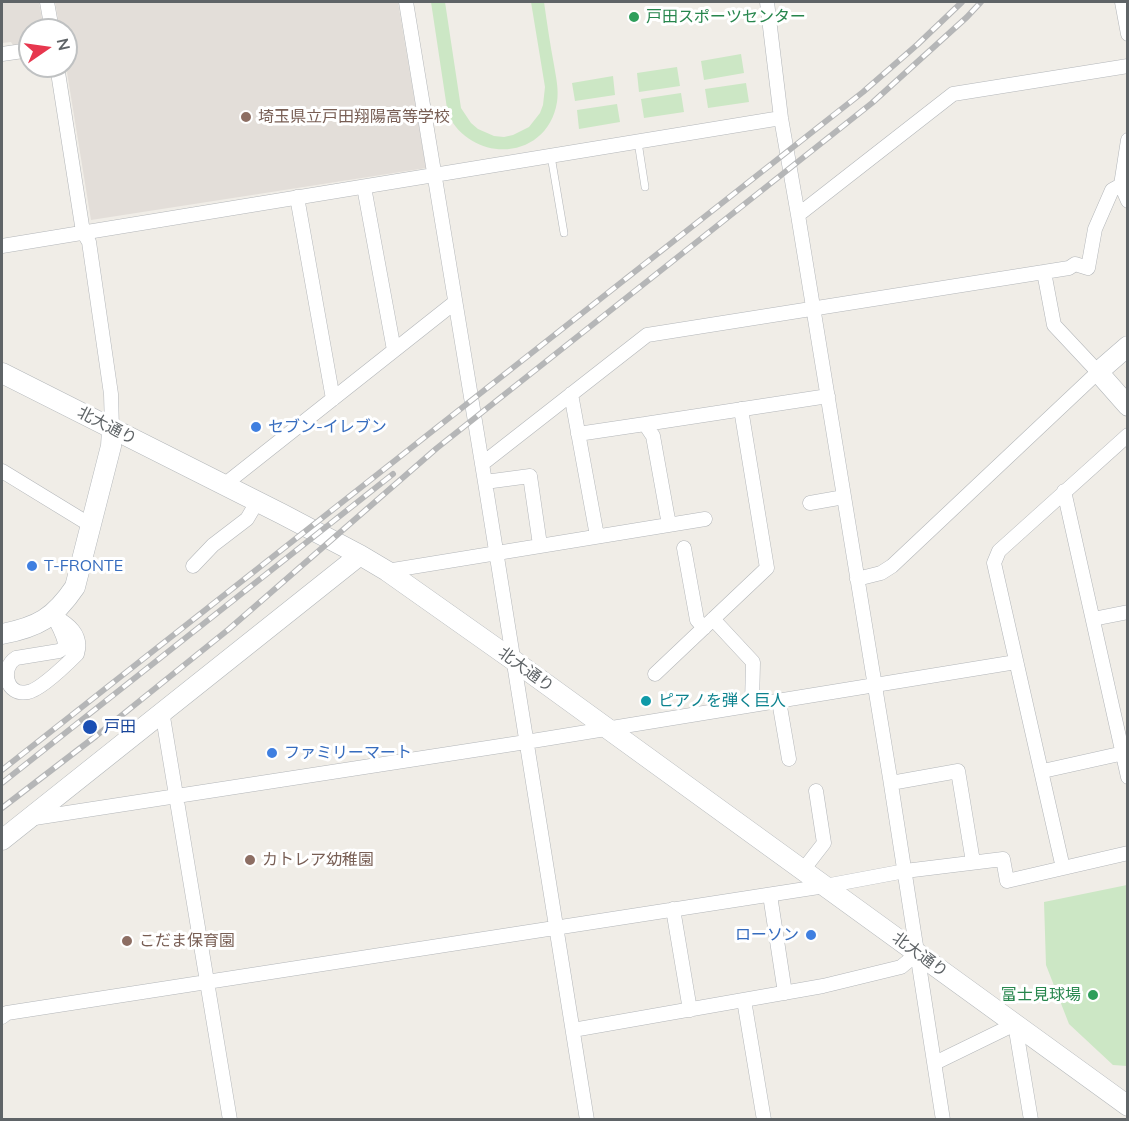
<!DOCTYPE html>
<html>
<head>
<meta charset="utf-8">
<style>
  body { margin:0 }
  #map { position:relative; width:1129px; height:1121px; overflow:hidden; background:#f0ede7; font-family:Mulish,sans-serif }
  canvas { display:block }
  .frame { position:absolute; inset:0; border:3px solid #5f6467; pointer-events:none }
  .north { position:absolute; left:18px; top:18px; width:60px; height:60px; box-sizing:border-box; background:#fff; border:2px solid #bfc1c2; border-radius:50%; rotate:77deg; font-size:16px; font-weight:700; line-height:24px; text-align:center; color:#5f6467 }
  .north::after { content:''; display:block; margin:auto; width:21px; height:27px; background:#e7374e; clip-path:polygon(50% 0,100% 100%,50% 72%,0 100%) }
</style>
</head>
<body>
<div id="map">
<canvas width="1129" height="1121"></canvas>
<div class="frame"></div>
<div class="north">N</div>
</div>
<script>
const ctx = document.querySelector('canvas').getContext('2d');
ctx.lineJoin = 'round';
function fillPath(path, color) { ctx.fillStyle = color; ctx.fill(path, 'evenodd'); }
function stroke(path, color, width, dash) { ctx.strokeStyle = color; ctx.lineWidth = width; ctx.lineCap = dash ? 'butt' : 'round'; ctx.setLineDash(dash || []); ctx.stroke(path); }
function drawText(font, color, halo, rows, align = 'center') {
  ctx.font = font + ' Mulish,"Noto Sans JP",sans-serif'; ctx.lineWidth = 6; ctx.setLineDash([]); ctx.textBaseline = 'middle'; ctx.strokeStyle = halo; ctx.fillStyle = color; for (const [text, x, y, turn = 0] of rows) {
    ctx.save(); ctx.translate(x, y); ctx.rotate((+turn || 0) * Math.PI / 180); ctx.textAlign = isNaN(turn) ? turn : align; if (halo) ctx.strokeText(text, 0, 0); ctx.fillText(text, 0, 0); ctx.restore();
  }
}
fillPath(new Path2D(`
  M2 2H39L44 30H30V41L13 45 11 42 2 43Z
  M55 2H398L426 168 91 220 66 66 70 55 66 30H60Z`), '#e3ded9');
fillPath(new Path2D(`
  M431 2H445L461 108 471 123 478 129 494 136 504 137 513 135 529 127 540 113 543 105 545 87 531 2H544C547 23 550 44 554 65 556 77 559 90 557 102 548 159 475 166 448 115Z
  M741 54 744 73 704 80 701 61Z
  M677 67 680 86 639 92 637 73Z
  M613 76 615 95 575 101 572 83Z
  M746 83 749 102 708 108 705 89Z
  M681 93 684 112 644 118 641 99Z
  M617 104 620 122 579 129 577 110Z
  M1127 885H1128L1127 1066 1113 1065 1069 1024 1046 965 1044 902Z`), '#cce7c5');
const lane = new Path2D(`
  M638 142 645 187
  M551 156 564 233`);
const street = new Path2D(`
  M47 2 52 30
  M406 2 485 482 587 1120
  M767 2 781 118 798 215 890 778 943 1120
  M1122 2 1128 34
  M2 54 30 50
  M57 66 83 232 89 242 111 394 112 429
  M1128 140 1121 185 1128 201
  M364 187 394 350
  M297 197 333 399
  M798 215 953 94 1128 66
  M2 246 781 118
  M571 394 597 536
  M645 424 828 396
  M578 434 645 424 653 436 669 525
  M482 464 647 335 1069 268 1075 264 1088 268 1095 229 1112 190 1121 185
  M2 471 92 526
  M485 482 530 476 540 545
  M224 485 454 303
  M1064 491 1128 777
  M810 503 844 497
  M684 548 697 620 704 628
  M193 566 213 545 247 519 257 502
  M387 571 705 519
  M857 579 881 573 892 566 1098 372 1054 325 1044 272
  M53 615C68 624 83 634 77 654 68 663 40 690 28 692 6 697 0 668 16 658L59 651 65 647C66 638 57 624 53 615Z
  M713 619 753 662 752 705
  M1093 619 1128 612
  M655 674 767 568 741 409
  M779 701 789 759
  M162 711 230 1120
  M1043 771 1128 752
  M891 783 958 771 973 862
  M28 819 526 742 1016 662
  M1063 868 994 563 999 551 1128 435
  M803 870 824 843 816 791
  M770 895 785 993
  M673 909 690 1010
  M744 1000 764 1120
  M2 1017 7 1013 825 886 905 871 1003 859 1007 881 1128 853
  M573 1030 823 986 901 967 918 953
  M935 1063 1015 1024 1031 1120`);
const secondary = new Path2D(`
  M1128 346 1098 372 1128 406
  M2 373 282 514 360 555 387 571 513 660 1128 1106
  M2 634C38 627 54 618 75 587L111 446 112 429
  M2 840 360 555`);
stroke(lane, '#b3b6b9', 8);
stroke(street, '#b3b6b9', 15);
stroke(secondary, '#b2b6b9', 21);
stroke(lane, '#fff', 7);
stroke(street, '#fff', 14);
stroke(secondary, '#fff', 20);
const rail = new Path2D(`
  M2 770 863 92 918 44 962 2
  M2 783 393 474
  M2 808 96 736 229 629 437 448 872 103 967 17 981 2`);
stroke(rail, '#b5b6b7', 6);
stroke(rail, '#fff', 4, [11]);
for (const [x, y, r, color] of [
  [634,17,6,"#2e9e5b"],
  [246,117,6,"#8d6e63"],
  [256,427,6,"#3f7fe0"],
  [32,566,6,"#3f7fe0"],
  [646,701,6,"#0f9aa8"],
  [90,727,8,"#1a4fb4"],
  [272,753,6,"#3f7fe0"],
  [250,860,6,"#8d6e63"],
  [811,935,6,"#3f7fe0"],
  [127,941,6,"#8d6e63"],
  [1093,995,6,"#2e9e5b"]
]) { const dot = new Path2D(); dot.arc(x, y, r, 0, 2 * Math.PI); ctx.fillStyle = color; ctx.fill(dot); stroke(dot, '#fff', 2); }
drawText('16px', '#27864d', '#fff', [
  ["戸田スポーツセンター",646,17],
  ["富士見球場",1081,995,"right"]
], 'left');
drawText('16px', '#785e54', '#fff', [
  ["埼玉県立戸田翔陽高等学校",258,117],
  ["カトレア幼稚園",262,860],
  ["こだま保育園",139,941]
], 'left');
drawText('16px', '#5f6467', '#fff', [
  ["北大通り",107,426,27],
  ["北大通り",526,670,36],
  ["北大通り",920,955,36]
]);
drawText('16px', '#366cbe', '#fff', [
  ["セブン-イレブン",268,427],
  ["T-FRONTE",44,566],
  ["ファミリーマート",284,753],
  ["ローソン",799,935,"right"]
], 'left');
drawText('16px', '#0d838f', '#fff', [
  ["ピアノを弾く巨人",658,701]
], 'left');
drawText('16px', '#164399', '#fff', [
  ["戸田",104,727]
], 'left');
</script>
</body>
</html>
